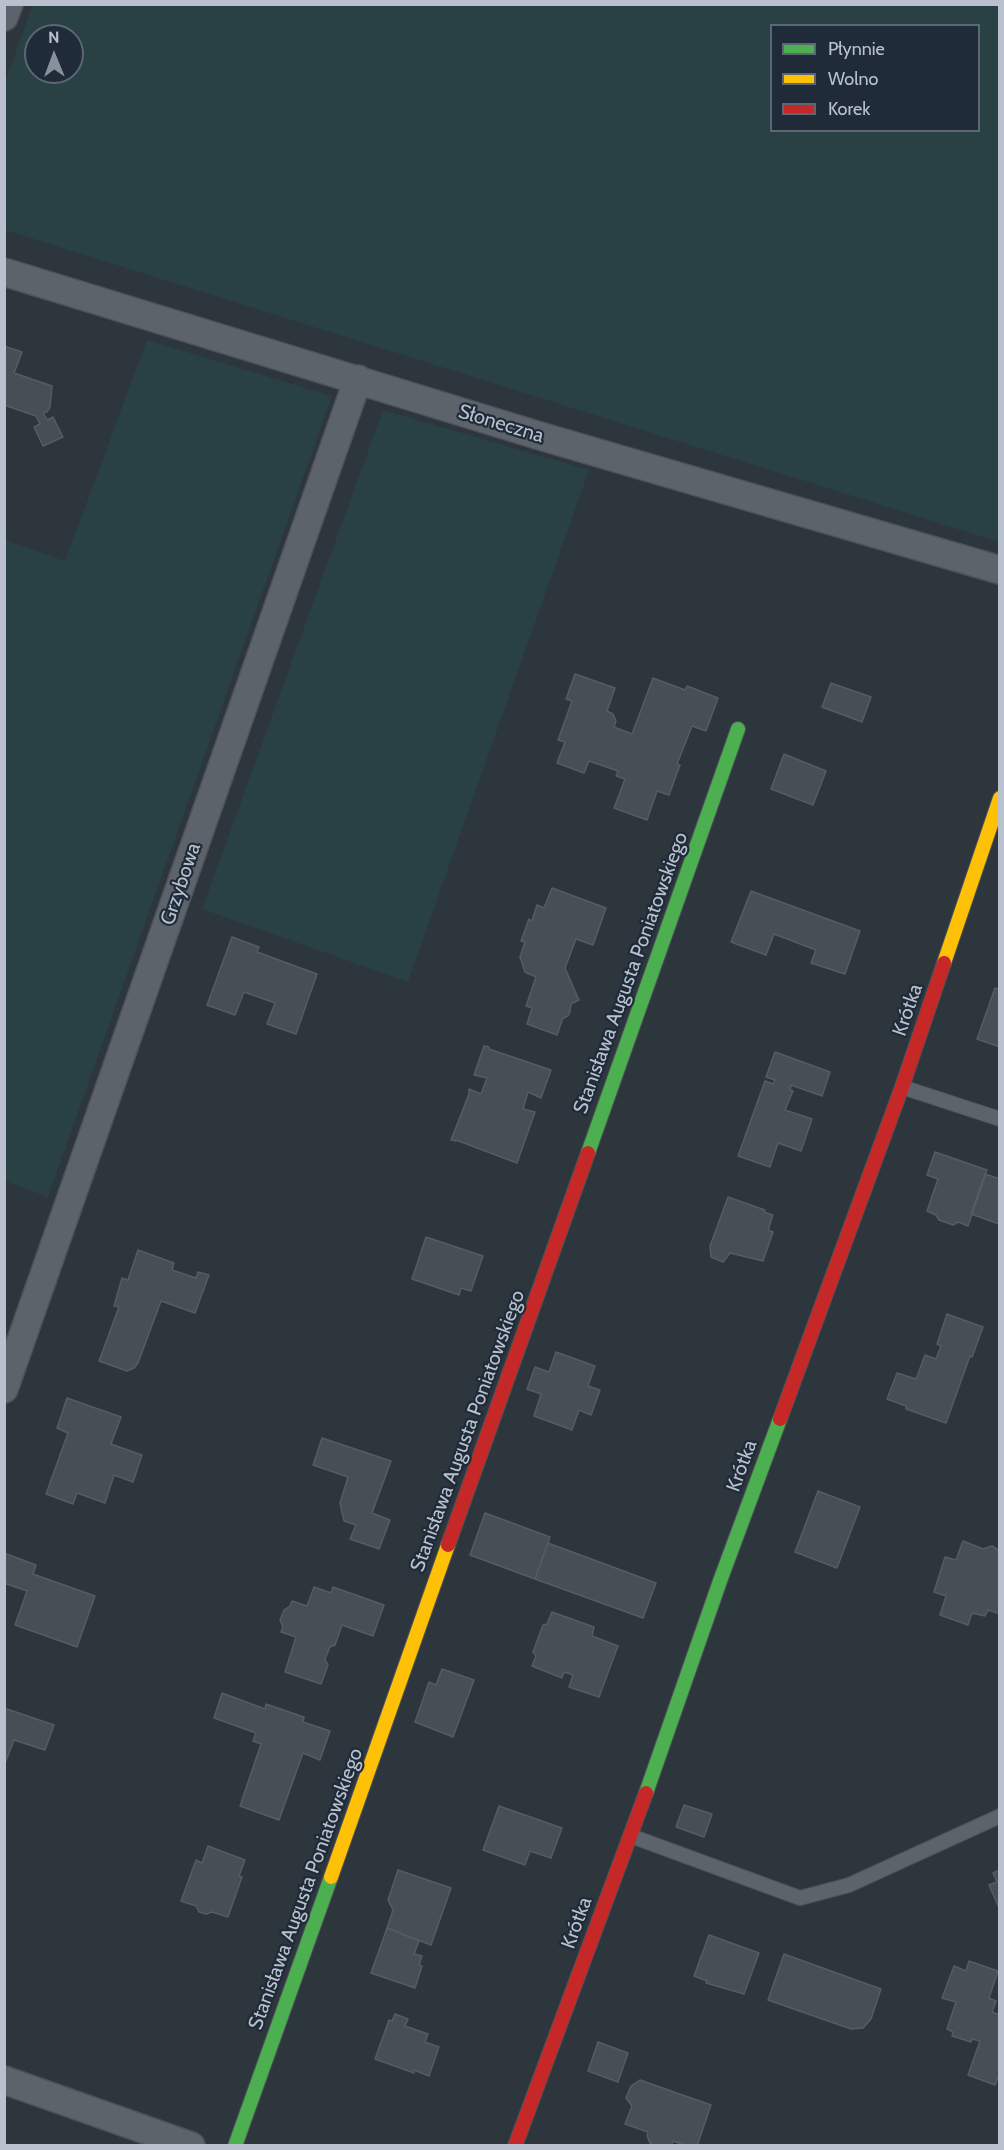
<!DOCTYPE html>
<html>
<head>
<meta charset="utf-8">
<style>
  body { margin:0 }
  #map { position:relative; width:1004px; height:2150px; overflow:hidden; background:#2d353d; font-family:Cabin,sans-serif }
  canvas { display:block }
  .frame { position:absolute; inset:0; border:6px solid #b8c1cd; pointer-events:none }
  .legend { position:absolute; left:770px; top:24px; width:210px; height:108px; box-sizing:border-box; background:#1f2b39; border:2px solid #5c6774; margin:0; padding:8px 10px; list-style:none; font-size:18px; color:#b8c1cd }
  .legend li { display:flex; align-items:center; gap:12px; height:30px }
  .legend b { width:30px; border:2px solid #5c6774 }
  .north { position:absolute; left:24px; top:24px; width:60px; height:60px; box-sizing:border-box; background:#1f2b39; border:2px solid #5c6774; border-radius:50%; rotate:359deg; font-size:16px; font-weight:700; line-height:24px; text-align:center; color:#b8c1cd }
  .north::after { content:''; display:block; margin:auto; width:21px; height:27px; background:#87909b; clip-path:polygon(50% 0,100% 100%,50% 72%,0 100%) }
</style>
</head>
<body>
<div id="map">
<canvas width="1004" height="2150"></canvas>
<div class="frame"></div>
<ul class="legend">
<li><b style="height:8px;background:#4caf50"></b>Płynnie</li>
<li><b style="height:8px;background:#ffc107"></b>Wolno</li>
<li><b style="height:8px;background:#c62828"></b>Korek</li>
</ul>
<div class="north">N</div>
</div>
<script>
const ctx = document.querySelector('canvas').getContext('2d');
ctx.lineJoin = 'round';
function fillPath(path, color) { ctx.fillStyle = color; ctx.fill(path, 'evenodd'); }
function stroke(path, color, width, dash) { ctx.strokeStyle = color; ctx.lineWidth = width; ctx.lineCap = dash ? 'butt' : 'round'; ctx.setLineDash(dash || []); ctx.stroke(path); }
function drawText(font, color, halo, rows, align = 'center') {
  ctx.font = font + ' Cabin,sans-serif'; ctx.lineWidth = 4.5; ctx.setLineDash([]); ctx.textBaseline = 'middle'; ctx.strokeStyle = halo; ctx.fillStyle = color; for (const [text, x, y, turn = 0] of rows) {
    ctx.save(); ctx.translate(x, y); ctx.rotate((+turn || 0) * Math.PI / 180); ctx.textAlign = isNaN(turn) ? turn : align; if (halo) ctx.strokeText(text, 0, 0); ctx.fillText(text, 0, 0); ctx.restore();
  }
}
fillPath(new Path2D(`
  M33 4 999 5V542L5 230V82ZM772 26H978V130H772ZM36 36H72V72H36Z
  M147 340 332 396 48 1197 5 1181V540L65 561Z
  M383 410 589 470 408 982 202 909Z`), '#294144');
const building = new Path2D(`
  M4 346 22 352 14 373 52 386 50 407 47 412H43L47 420 53 417 63 437 43 446 34 427 40 424 36 416 4 405Z
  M575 674 615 688 607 711 613 714 616 721 614 727 632 734 653 678 685 690 687 686 718 698 706 731 692 726 677 764 680 765 669 795 657 791 647 820 614 808 625 779 616 776 618 771 589 761 584 773 557 763 565 742 558 740 572 701 566 699Z
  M831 683 871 697 862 722 822 707Z
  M784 754 826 771 813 805 771 789Z
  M552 888 606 908 593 945 576 939 565 968 579 1000 571 1004 570 1012 568 1016 563 1018 557 1035 527 1024 532 1008 526 1006 536 977 525 972 520 957 525 942 521 941 529 919 532 921 537 905 544 908Z
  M751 891 860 931 845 974 811 963 816 950 774 934 766 955 731 942Z
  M232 937 259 947 257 952 317 974 296 1034 267 1024 275 1003 244 992 235 1015 207 1005Z
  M995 988 1000 990V1047L977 1039Z
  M484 1046 489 1047V1049L551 1070 541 1098 528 1092 523 1109 535 1112 517 1163 456 1140V1141L451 1140 469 1094V1089L481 1094 487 1078 474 1075Z
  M775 1052 830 1072 822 1096 791 1085 790 1090 793 1091 785 1110 812 1119 801 1151 778 1143 770 1167 738 1156 765 1081 773 1084 775 1080 766 1077Z
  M935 1152 987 1170 968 1226 958 1222 953 1225 939 1220 936 1215 927 1211 938 1179 927 1175Z
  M985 1174 1000 1179 999 1224 971 1214Z
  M728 1197 765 1210 764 1212 773 1215 768 1230 773 1232 763 1261 730 1253 723 1262 711 1257 710 1246Z
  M426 1237 483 1256 471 1291 461 1288 459 1295 412 1279Z
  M138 1250 174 1263 172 1270 196 1278 198 1272 209 1275 195 1313 161 1301 138 1363 134 1368 127 1371 99 1361 119 1307 114 1306 122 1278 128 1280Z
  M947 1314 983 1327 972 1357 970 1356 946 1423 906 1409V1406L887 1399 897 1373 916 1379 925 1355 936 1359 941 1346 937 1344Z
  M556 1352 595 1366 588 1386 600 1390 591 1415 579 1410 572 1430 534 1416 541 1394 527 1389 535 1367 549 1372Z
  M67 1398 121 1417 111 1444 142 1455 133 1482 114 1475 105 1503 77 1493 73 1504 46 1494 68 1433 57 1428Z
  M322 1438 391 1461 372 1513 390 1520 379 1549 350 1539 356 1525 344 1521 340 1503 348 1477 313 1465Z
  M818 1491 860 1507 837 1568 795 1552Z
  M485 1513 550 1537 535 1579 470 1555Z
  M963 1541 983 1549 992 1546 1000 1551V1614L988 1610 985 1616 972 1613 968 1625 940 1615 946 1596 934 1592 945 1557 956 1560Z
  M548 1543 656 1583 643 1618 535 1579Z
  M4 1553 36 1565 33 1574 95 1596 77 1647 15 1625 27 1591 4 1583Z
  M314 1587 331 1593 333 1587 384 1605 373 1636 342 1625 335 1645 330 1647 325 1659 328 1665 321 1684 285 1672 296 1637 281 1632 283 1627 280 1620 284 1610 290 1606 292 1601 307 1606Z
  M552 1612 594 1627 592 1636 618 1646 599 1697 569 1687 573 1675 564 1672 562 1678 532 1666 536 1656 533 1652 543 1625 547 1624Z
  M442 1669 474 1680 453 1737 415 1722 429 1682 436 1685Z
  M222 1693 265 1709 266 1704 304 1717 303 1722 330 1731 320 1760 303 1753 279 1820 240 1806 261 1744 253 1741 256 1733 214 1718Z
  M4 1708 54 1725 45 1750 14 1740 4 1766Z
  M684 1805 712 1814 704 1837 676 1827Z
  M499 1806 562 1828 551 1858 530 1851 525 1865 483 1850Z
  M208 1846 245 1860 239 1876 242 1877 228 1917 212 1912 206 1914 199 1912 196 1906 181 1901 196 1860 202 1863Z
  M398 1870 451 1888 431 1945 387 1928 393 1910 388 1900Z
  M1000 1870V1910L989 1885 997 1882 993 1873Z
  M387 1928 419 1941 414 1954 422 1956 419 1965 422 1966 415 1988 371 1973Z
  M709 1935 759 1953 744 1994 706 1983 707 1981 694 1976Z
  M784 1954 881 1989 871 2019 863 2028 851 2029 768 2000Z
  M969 1961 998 1971 989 1998 996 2001 992 2012 1000 2015V2072L995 2085 968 2075 980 2041 972 2039 971 2042 952 2036 953 2032 947 2029 956 2002 942 1998 954 1966 966 1971Z
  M395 2014 408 2019 405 2026 428 2034 425 2042 439 2047 429 2076 414 2070V2073L375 2059 389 2020 392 2021Z
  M598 2042 628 2053 618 2082 588 2071Z
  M640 2080 711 2105 697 2146H687L673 2141 671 2146H655L650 2143 647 2136 648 2132 625 2124 632 2106 626 2098 631 2086Z`);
fillPath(building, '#474e55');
stroke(building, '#555c65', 1.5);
const lane = new Path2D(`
  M902 1087 1000 1119
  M631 1836 800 1898 849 1885 1000 1816`);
const street = new Path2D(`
  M4 17 9 4
  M4 272 540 436 1000 570
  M4 1389 358 379
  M4 2080 191 2146`);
const fast = new Path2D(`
  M588 1153 738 729
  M646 1793 720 1581 780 1419
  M235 2146 331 1877`);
const slow = new Path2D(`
  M944 963 1000 798
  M331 1877 448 1545`);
const jam = new Path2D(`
  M780 1419 902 1087 944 963
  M448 1545 588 1153
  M515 2146 646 1793`);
stroke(lane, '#4c5157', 16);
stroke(street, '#4c5157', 30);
stroke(fast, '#4c5157', 16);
stroke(slow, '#4c5157', 16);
stroke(jam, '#4c5157', 16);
stroke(lane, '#5d636b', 14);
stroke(street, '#5d636b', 27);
stroke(fast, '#4caf50', 14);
stroke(slow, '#ffc107', 14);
stroke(jam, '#c62828', 14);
drawText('20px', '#b8c1cd', '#1f2b39', [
  ["Słoneczna",501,424,17],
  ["Grzybowa",181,884,-71],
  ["Stanisława Augusta Poniatowskiego",631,973,-70],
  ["Krótka",908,1010,-71],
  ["Stanisława Augusta Poniatowskiego",468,1431,-70],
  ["Krótka",742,1466,-70],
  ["Stanisława Augusta Poniatowskiego",306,1889,-70],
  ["Krótka",577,1923,-70]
]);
</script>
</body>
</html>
